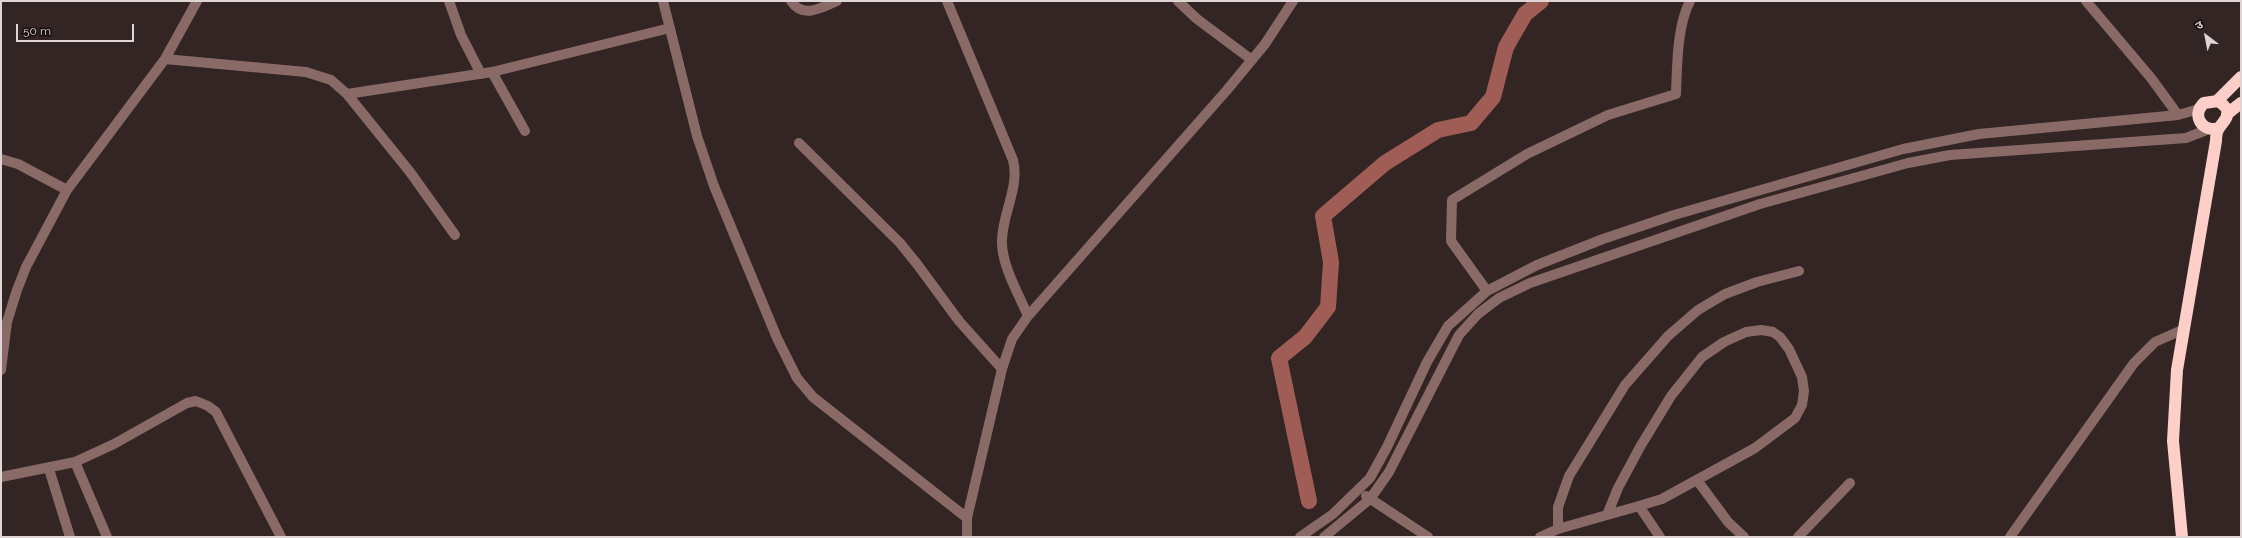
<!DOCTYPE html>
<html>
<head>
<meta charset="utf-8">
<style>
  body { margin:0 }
  #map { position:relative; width:2242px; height:538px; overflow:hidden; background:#322523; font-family:Raleway,"Noto Sans Devanagari",sans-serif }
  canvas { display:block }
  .frame { position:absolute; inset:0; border:2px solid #dfd5d4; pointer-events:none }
  .north { position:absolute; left:2186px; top:16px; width:40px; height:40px; -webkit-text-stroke:3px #160f0f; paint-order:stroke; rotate:328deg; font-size:11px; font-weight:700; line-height:16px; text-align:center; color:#dfd5d4 }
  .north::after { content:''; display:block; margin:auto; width:14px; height:18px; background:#dfd5d4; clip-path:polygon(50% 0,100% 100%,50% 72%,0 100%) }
  .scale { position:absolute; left:16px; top:24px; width:118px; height:18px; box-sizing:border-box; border:2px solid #dfd5d4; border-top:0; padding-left:5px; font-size:12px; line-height:14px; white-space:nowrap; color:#dfd5d4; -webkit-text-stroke:3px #160f0f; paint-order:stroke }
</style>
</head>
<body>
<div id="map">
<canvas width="2242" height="538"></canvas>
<div class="frame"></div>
<div class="north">उ</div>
<div class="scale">50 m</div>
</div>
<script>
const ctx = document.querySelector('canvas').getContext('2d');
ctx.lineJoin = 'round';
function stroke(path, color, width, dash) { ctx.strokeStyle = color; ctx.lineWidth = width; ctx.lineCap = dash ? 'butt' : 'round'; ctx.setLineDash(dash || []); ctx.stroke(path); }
stroke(new Path2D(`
  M1309 501 1279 358 1305 337 1328 307 1331 262 1323 216 1385 163 1438 130 1471 123 1493 97 1506 47 1525 14 1541 1`), '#a05d55', 16);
stroke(new Path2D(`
  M449 1 461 35 481 74
  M663 1 697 136 714 186 777 338 797 378 813 397 967 518
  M791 1C803 19 821 8 837 1
  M947 1 1013 160C1020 187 1002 214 1002 241 1001 264 1019 295 1028 316
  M1178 1 1197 19 1252 60
  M2086 1 2151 78 2178 115
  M165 59 306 72 331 80 347 94 410 172 455 235
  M492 72 525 131
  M347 94 492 72 670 28
  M799 143 900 243 917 264 959 321 1002 369
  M1 159 18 164 67 190
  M1487 291 1451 241 1452 200 1527 154 1608 115 1676 94C1677 66 1677 26 1690 1
  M1 370 7 322 17 290 26 267 67 190 165 59 197 1
  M75 462 107 537
  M49 469 70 537
  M1 477 75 462 114 444 187 403 196 401 208 406 216 412 281 537
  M1697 480 1728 522 1744 537
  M1366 496 1428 537
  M1639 506 1660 537
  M1558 529V507L1569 476 1625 385 1668 336 1698 310 1725 294 1757 282 1799 271
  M967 537V518L1002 369 1012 339 1028 316 1227 90 1265 44 1293 1
  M1300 537 1333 514 1370 478 1387 447 1427 362 1448 326 1487 291 1537 265 1603 239 1674 215 1903 149 1979 134 2178 115 2199 109
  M1324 537 1370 499 1389 472 1459 335 1478 314 1499 298 1530 283 1760 204 1908 163 1950 155 2186 138 2209 129
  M1540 537 1558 529 1607 515 1639 506 1662 499 1755 448 1795 418 1802 405 1804 391 1802 377 1789 349 1780 337 1773 332 1761 330 1746 332 1724 342 1702 357 1671 396 1640 447 1618 488 1607 515
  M1798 537 1850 483
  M2010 537 2134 363 2155 342 2182 330`), '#896a66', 10);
stroke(new Path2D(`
  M2217 101 2241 77
  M2227 114 2241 103
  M2182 537 2173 441 2177 370 2216 141C2216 138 2217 131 2219 128 2226 118 2235 112 2218 101L2204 103C2191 115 2202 133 2219 128`), '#fdcfc8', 12);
</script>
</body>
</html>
